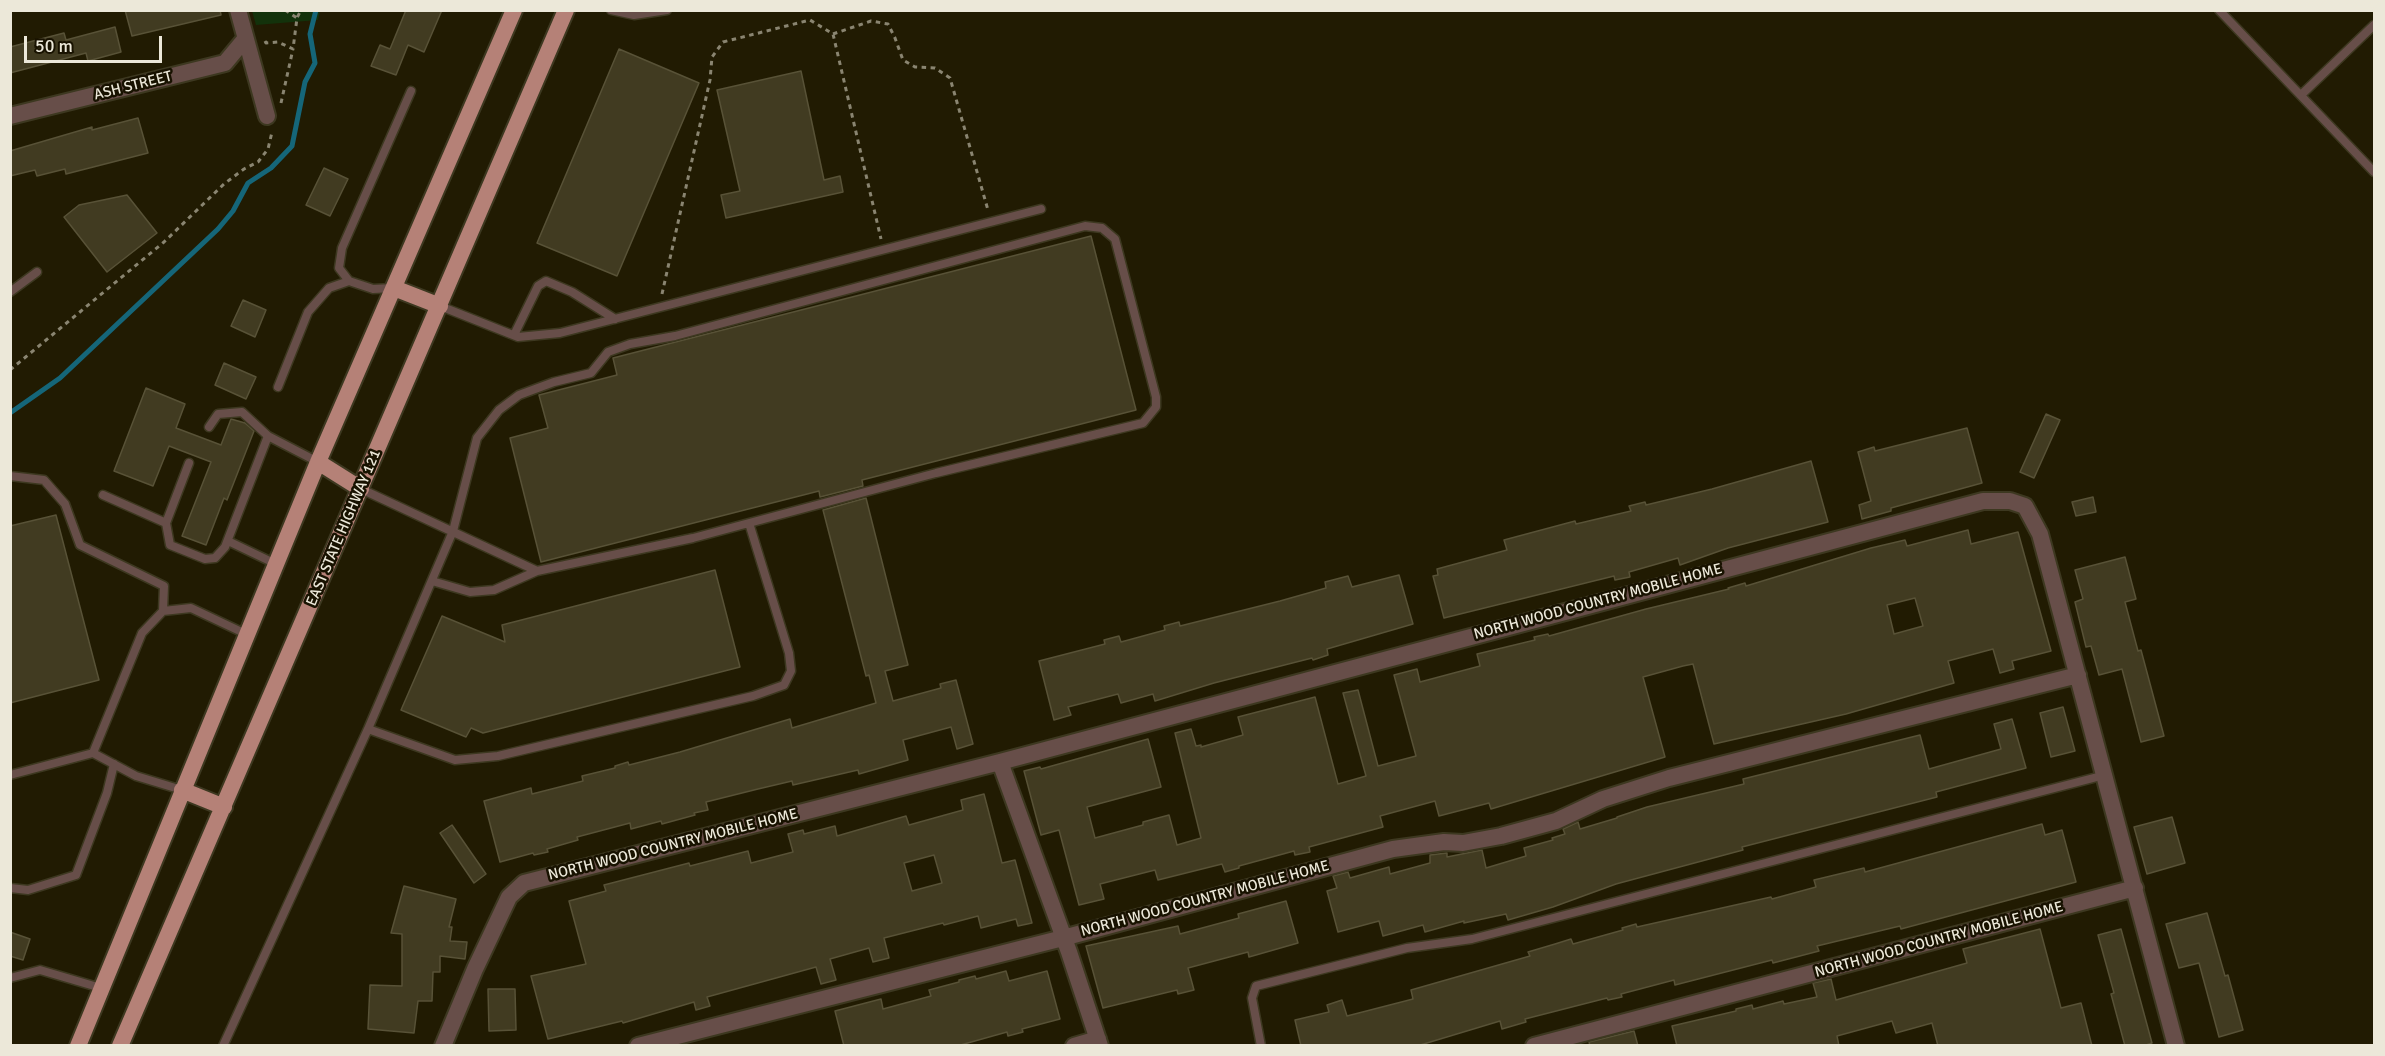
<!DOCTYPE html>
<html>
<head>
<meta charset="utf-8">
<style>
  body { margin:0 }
  #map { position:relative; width:2385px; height:1056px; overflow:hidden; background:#211b02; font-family:Signika,sans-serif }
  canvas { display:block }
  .frame { position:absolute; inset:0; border:12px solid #ece8d9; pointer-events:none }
  .scale { position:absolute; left:24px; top:36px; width:138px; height:27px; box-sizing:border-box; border:3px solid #ece8d9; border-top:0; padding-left:8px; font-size:18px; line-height:21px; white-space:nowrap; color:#ece8d9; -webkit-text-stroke:4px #181200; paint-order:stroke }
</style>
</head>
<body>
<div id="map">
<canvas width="2385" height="1056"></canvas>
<div class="frame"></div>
<div class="scale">50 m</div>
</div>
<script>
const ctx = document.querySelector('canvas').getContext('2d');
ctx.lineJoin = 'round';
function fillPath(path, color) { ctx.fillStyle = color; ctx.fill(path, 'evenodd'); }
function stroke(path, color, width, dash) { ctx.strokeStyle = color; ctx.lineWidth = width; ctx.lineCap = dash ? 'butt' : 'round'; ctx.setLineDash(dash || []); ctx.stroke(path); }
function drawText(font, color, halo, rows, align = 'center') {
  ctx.font = font + ' Signika,sans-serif'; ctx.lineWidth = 5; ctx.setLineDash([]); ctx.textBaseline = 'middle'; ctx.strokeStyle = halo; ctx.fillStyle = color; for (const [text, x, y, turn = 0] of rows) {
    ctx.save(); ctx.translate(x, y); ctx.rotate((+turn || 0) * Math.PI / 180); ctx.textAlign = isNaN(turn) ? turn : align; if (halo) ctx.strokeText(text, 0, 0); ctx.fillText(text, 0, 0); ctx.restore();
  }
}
fillPath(new Path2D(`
  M252 11V10L320 11 318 20 256 25Z`), '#13320b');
stroke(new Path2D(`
  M10 413 60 378 218 229 233 211 248 183 271 168 292 146 305 82 315 63 310 34 316 10`), '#156679', 5);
const building = new Path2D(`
  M125 10H220L221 15 132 36Z
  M406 10H442L424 52 408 45 396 75 371 66 380 45 390 49Z
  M115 27 121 52 88 61 86 53 10 73V47L64 33 66 40Z
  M619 49 699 83 617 276 537 243Z
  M801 71 824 180 840 176 843 192 726 218 721 195 740 191 717 90Z
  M138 118 148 153 66 174 65 169 37 176 35 170 10 176V151L92 127V130Z
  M324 168 348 179 330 216 306 205Z
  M127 195 157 233 107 272 64 217 79 205Z
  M1091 236 1136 410 862 480 863 486 820 497 819 491 541 562 510 438 548 428 539 395 617 375 613 358Z
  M243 300 266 310 255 337 231 326Z
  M224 363 256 377 246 399 215 385Z
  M146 388 185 404 176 428 221 445 231 419 245 423 254 431 227 500 224 498 206 545 182 536 211 462 169 446 153 486 114 471Z
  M2046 414 2060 420 2034 478 2020 472Z
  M1967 428 1982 483 1891 508V511L1862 519 1859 505 1871 501 1858 452 1874 447 1875 451Z
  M1811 461 1828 522 1728 548 1680 565 1678 558 1629 572 1630 577 1615 580 1614 576 1444 618 1433 576 1438 575 1437 569 1507 550 1504 540 1575 521 1576 524 1631 511 1629 506 1645 502 1646 505 1712 489Z
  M2093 497 2096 512 2076 516 2072 502Z
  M866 498 908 665 885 671 893 701 941 688 940 684 956 680 973 744 957 749 951 727 903 740 908 760 859 774 858 770 793 785 792 781 758 789 706 802 708 810 694 813 695 815 662 824 661 821 631 829 630 823 577 837 578 840 547 849 548 852 534 855 533 853 500 862 484 801 531 788 532 794 583 781 582 776 615 768V766L628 762 629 765 680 752 790 719 792 728 876 703 869 675 866 676 823 510Z
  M56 515 99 680 10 703V526Z
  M1968 530 1971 544 2018 532 2051 651 2012 661 2014 669 2000 673 1993 649 1948 661 1954 683 1846 714 1714 744 1693 664 1683 666 1643 677 1665 757 1491 809 1489 803 1439 816 1435 801 1380 816 1383 827 1309 847 1310 852 1295 855 1294 851 1239 866V868L1225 872 1222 864 1158 880 1155 870 1100 884 1104 899 1079 905 1059 830 1041 835 1024 771 1040 767 1041 769 1148 739 1161 787 1087 807 1095 838 1143 825V822L1169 815 1177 845 1201 838 1175 733 1191 729 1196 746 1201 745V747L1243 735 1238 717 1315 697 1338 784 1366 776 1343 693 1358 690 1378 766 1416 756 1394 675 1417 669 1420 682 1480 666 1477 654 1535 640 1534 637 1548 634 1549 636 1646 609 1729 589 1728 588 1745 583 1746 586 1871 548 1905 540 1907 546ZM1915 598 1923 626 1894 634 1887 605Z
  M2125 557 2136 599 2125 602 2138 651 2141 650 2164 736 2141 742 2122 669 2099 675 2091 646 2086 647 2075 602 2083 599 2075 570Z
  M715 570 740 667 483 733 471 728 466 737 401 710 442 616 505 642 502 625Z
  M1399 575 1413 624 1327 649 1328 655 1313 660 1312 658 1214 683 1155 701 1153 694 1121 703 1118 694 1068 707 1071 715 1054 720 1039 661 1105 644 1104 640 1119 636 1121 642 1165 630 1164 626 1179 622 1180 626 1280 601 1326 588 1325 582 1348 576 1352 587Z
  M2063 707 2075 751 2051 757 2040 713Z
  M2012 719 2026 768 1936 792 1937 797 1742 847 1743 850 1616 884 1553 907 1508 920 1506 914 1464 923V921L1425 932 1423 925 1383 936 1379 921 1338 932 1327 891 1337 888 1333 876 1348 872 1350 878 1389 867 1390 874 1430 863V855L1447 853V857L1482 850 1486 868 1526 856 1524 848 1553 840 1552 838 1565 834 1563 829 1578 822 1580 829 1617 818V817L1647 807 1744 784 1743 779 1920 735 1929 769 2001 749 1994 724Z
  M984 794 1002 863 1015 860 1032 923 1018 926 1016 919 981 928 978 916 944 925 943 923 884 938 889 958 873 962 869 948 830 959 836 980 821 984 816 967 707 997 710 1006 696 1010 694 1002 623 1023 622 1021 548 1039 531 976 586 964 569 901 606 891 604 885 689 863 690 866 748 851 751 863 793 852 788 834 803 830 804 834 835 826 837 836 906 816 909 825 963 810 961 800ZM934 855 942 883 912 891 904 863Z
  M2172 817 2185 863 2147 874 2134 827Z
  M2042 824 2045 835 2062 830 2076 882 1901 929 1900 926 1817 946 1819 951 1773 963 1772 960 1675 985 1674 980 1621 994 1622 997 1608 1000 1607 998 1525 1019 1526 1022 1502 1029 1500 1021 1417 1046H1301L1295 1020 1329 1012 1327 1005 1342 1000 1347 1016 1413 999 1411 990 1530 956 1528 952 1555 944 1571 939 1573 944 1623 930 1622 928 1636 924 1637 927 1771 897 1772 899 1816 887 1814 880 1864 868 1865 872Z
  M452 825 486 874 474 883 440 833Z
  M404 886 456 899 449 927H452L450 941 467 942 465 959 440 956V972H433L432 1001H418L414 1033 368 1029 370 985 402 986V934L391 933Z
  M1286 901 1298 943 1249 957 1248 952 1188 968 1194 990 1178 994 1177 990 1103 1008 1086 946 1178 926 1180 934 1239 918 1238 914Z
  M2207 913 2225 976 2228 975 2243 1030 2219 1037 2199 963 2179 968 2166 924Z
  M2040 929 2061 1008 2081 1003 2092 1046H1938L1932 1023 1896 1033 1892 1021 1837 1036 1839 1046H1677L1672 1026 1736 1011V1009L1752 1005 1753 1009 1783 1001 1784 1004 1817 997 1813 983 1831 979 1836 1000 1967 963 1963 949Z
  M2121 929 2152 1043 2143 1046H2125L2111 994 2114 993 2098 935Z
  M10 932 30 939 23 960 10 956Z
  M1006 971 1009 981 1047 971 1060 1019 1022 1029 1023 1032 1008 1036 1007 1032 957 1046H844L835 1011 881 999 883 1009 931 996 929 990 959 982V980L975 976 976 979Z
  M488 989H515L516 1030 489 1031Z
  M1634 1031 1638 1046H1590L1589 1042Z`);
fillPath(building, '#413b21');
stroke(building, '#585237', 1.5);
const service = new Path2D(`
  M611 10 634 15 667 10
  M2219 10 2374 172
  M2301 95 2374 25
  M393 288 373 289 349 281 339 268 342 248 411 91
  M10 292 37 272
  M440 306 518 337 560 333 1041 209
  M514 335 538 286 546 281 572 292 615 319
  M278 387 308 312 329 288 349 281
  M209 427 218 414 242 412 268 436 318 462
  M189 463 166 523 170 545 205 559 215 558 225 547 268 436
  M10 476 44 480 65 504 80 545 164 586 163 611
  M103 495 166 523
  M228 541 276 564
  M432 581 470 592 494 590 537 571
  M368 729 455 760 498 756 753 696 784 685 791 671 789 653 749 523
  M93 753 142 633 163 611 191 608 246 634
  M10 775 93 753 136 776 182 790
  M10 888 28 890 76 875 107 793 114 764
  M10 978 40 970 101 988
  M223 1046 368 729 453 531 477 438 499 410 519 395 554 382 591 373 608 352 630 344 675 336 1085 226 1102 228 1115 239 1156 397V407L1143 423 936 473 693 538 537 571 361 489
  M1261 1046 1252 998 1256 986 1407 948 1472 939 2105 775`);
const minor = new Path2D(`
  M238 10 267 116
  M10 116 225 63 245 39
  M1000 762 1069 952 1100 1046
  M443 1046 475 969 509 897 524 883 1000 762 1983 501H2010L2025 506 2040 534 2176 1046
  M638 1046 1063 938 1393 849 1444 842 1463 843 1501 836 1556 821 1603 799 1669 778 2078 675
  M1074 1046 1098 1039
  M1534 1046 2135 888`);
const primary = new Path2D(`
  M394 288 440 306
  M318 462 361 489
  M182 790 224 807
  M78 1046 318 462 514 10
  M120 1046 566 10`);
stroke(service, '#3d3820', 11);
stroke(minor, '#3d3820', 20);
stroke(primary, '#3d3820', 20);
stroke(new Path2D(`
  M285 10 297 18
  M833 34 871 21 888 24 895 38 903 60 915 67 935 68 950 78 988 210
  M265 41 266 43 278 42 293 49 297 18 301 10
  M281 103 293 49
  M662 294 710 80 712 57 723 42 810 20 833 34 881 239
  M10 370 164 242 224 184 244 169 258 162 268 149 272 132`), '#8a8571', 3, [4.5, 4.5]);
stroke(service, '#674e49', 8);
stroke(minor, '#674e49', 16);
stroke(primary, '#b58177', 16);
drawText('15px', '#ece8d9', '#181200', [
  ["ASH STREET",133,86,-14],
  ["EAST STATE HIGHWAY 121",344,528,-67],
  ["NORTH WOOD COUNTRY MOBILE HOME",1598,602,-15],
  ["NORTH WOOD COUNTRY MOBILE HOME",673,845,-14],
  ["NORTH WOOD COUNTRY MOBILE HOME",1205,899,-15],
  ["NORTH WOOD COUNTRY MOBILE HOME",1939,940,-15]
]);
</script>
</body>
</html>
